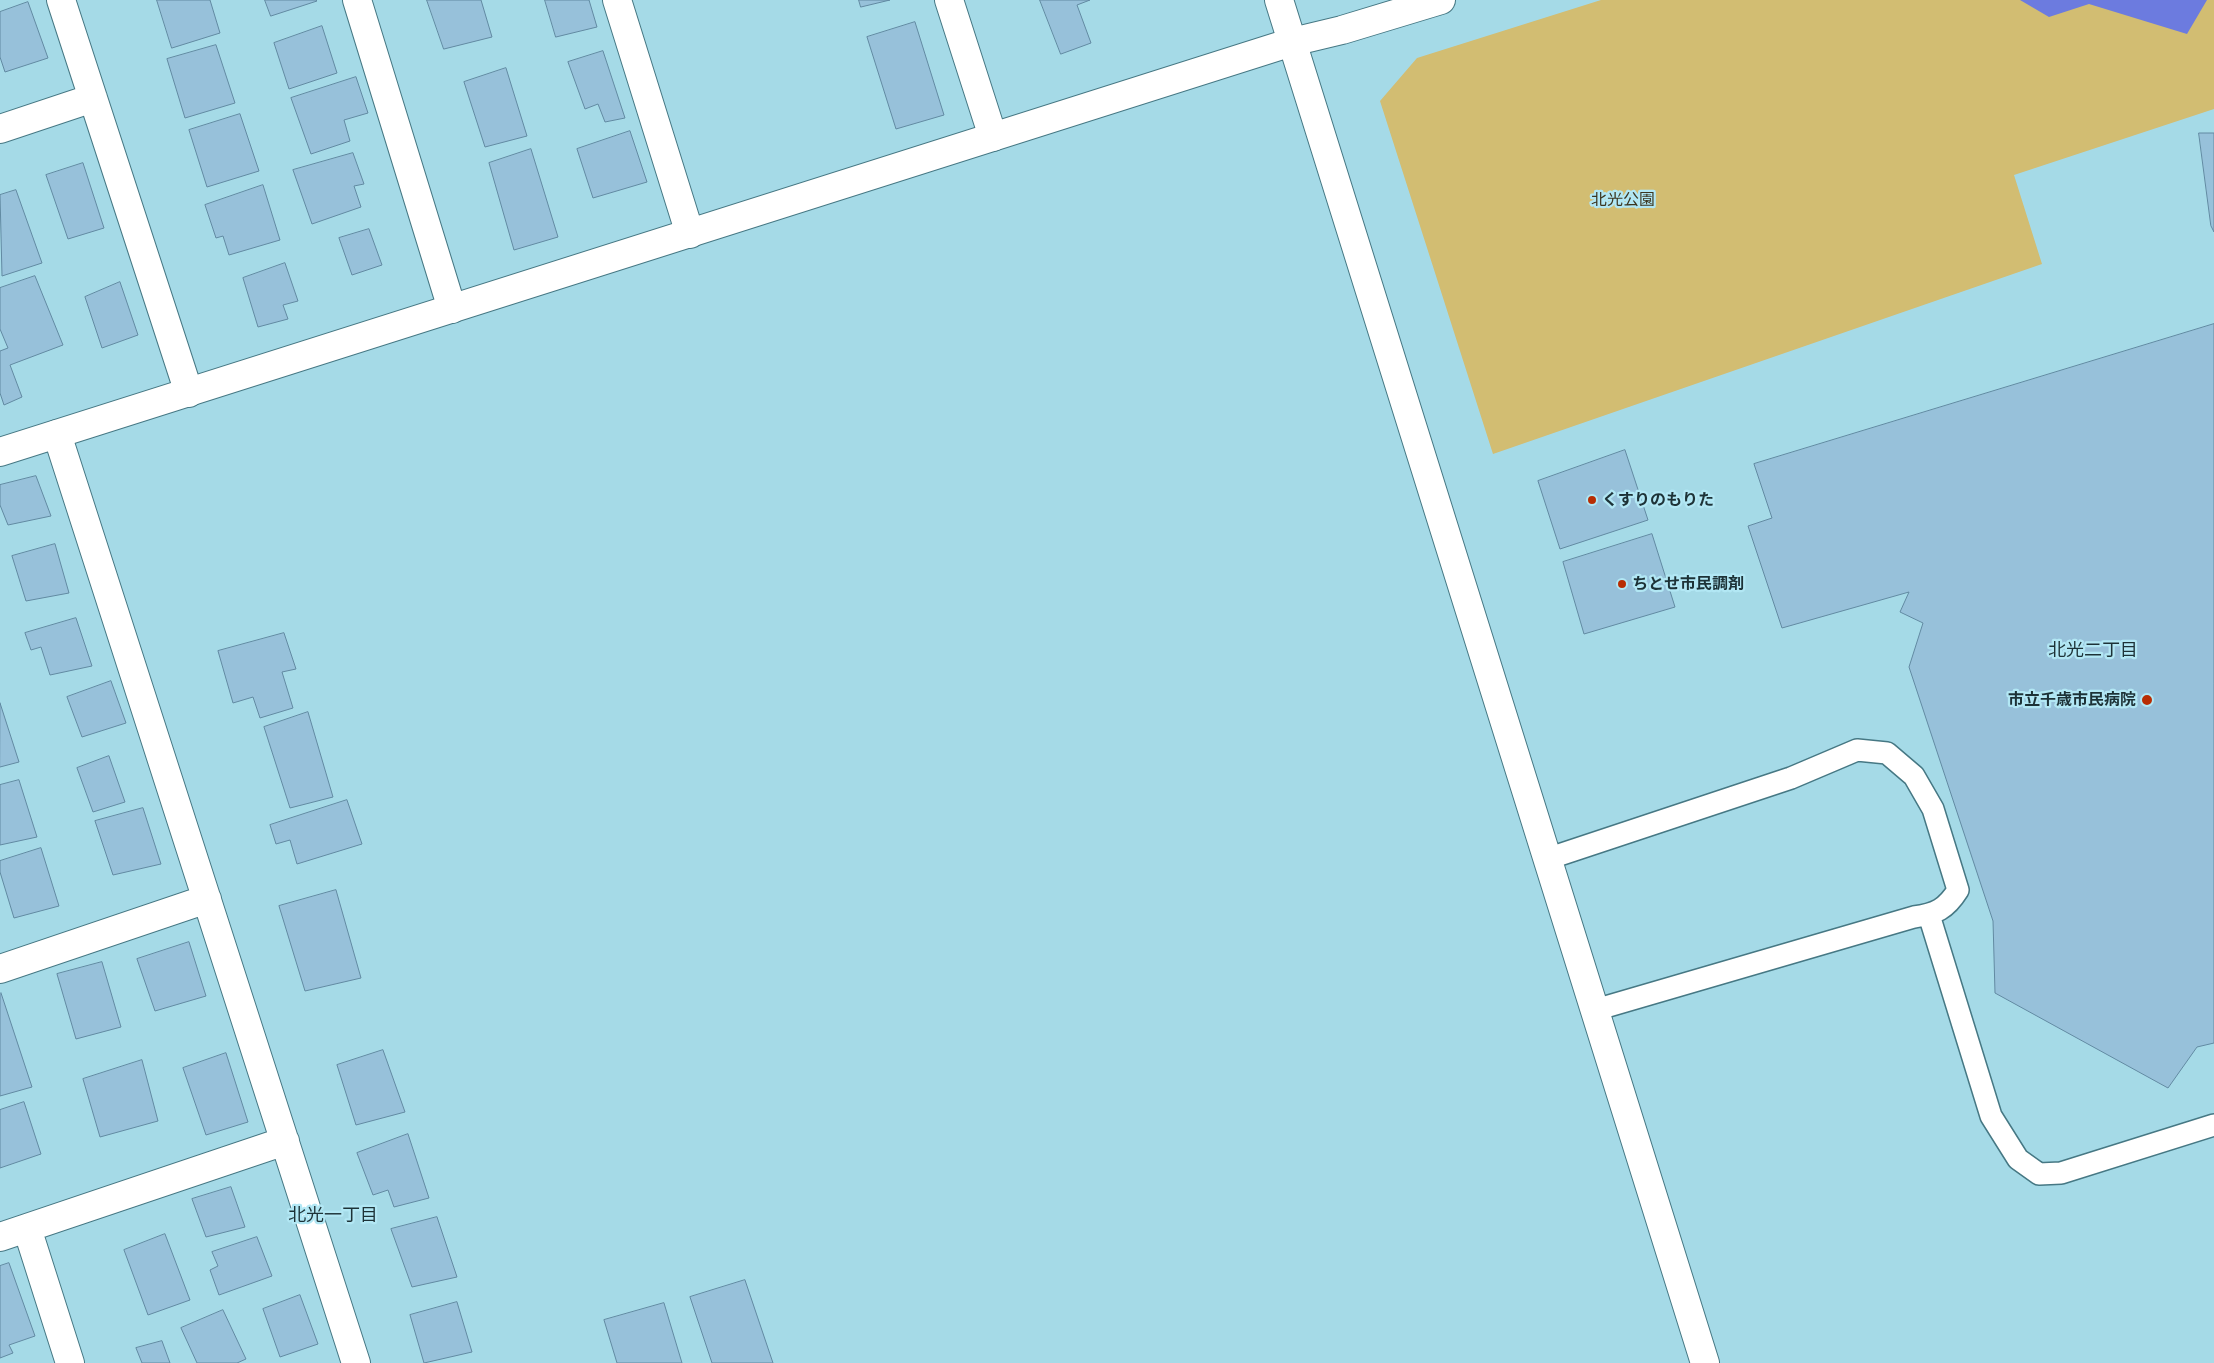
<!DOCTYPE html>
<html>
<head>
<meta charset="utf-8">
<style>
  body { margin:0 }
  canvas { display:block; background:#a5dae7 }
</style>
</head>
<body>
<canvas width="2214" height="1363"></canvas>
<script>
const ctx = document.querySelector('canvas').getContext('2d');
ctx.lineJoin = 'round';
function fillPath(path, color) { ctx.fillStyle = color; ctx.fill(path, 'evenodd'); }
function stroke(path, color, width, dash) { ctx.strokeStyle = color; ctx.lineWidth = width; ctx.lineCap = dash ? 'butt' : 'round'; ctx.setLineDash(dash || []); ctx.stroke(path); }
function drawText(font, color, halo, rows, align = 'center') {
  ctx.font = font + ' Barlow,"Noto Sans JP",sans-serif'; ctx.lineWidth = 4.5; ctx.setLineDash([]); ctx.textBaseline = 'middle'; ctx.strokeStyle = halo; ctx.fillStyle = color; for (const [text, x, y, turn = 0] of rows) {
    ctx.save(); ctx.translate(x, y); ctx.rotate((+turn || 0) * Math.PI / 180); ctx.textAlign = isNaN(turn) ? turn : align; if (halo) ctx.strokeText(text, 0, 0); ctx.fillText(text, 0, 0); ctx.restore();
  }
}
fillPath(new Path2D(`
  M1601 0H2214V109L2014 175 2042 264 1493 454 1380 101 1417 58Z`), '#d2bd72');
fillPath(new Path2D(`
  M2020 0H2207L2187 34 2089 4 2049 17Z`), '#6c7bdf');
const building = new Path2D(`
  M157 0H210L220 33 172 48Z
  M265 0H316L317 1 271 16Z
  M427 0H481L492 37 444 49Z
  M545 0H589L597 27 556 37Z
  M859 0H890L861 7Z
  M1040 0H1090L1077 5 1091 43 1061 54Z
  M28 2 48 58 5 72 0 57V12Z
  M915 22 944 115 896 129 867 37Z
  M322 26 337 73 289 89 274 43Z
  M216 45 235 103 185 118 167 59Z
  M603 51 625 118 605 122 598 104 585 109 568 62Z
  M506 68 527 136 485 147 464 82Z
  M356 77 368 113 344 120 350 141 311 154 291 98Z
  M240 114 259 171 207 187 189 130Z
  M630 131 647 182 593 198 577 149Z
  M2199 133H2214V232L2211 226Z
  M531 149 558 237 514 250 489 163Z
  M353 153 364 184 354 186 361 207 312 224 293 170Z
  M83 163 104 228 68 239 46 175Z
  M263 185 280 240 229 255 223 236 216 238 205 205Z
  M16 190 42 263 2 276 0 195Z
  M369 229 382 265 352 275 339 238Z
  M285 263 298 301 283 305 288 319 258 327 243 278Z
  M35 276 63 345 10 365 22 397 4 405 0 393V351L8 348 0 329V288Z
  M120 282 138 335 102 348 85 297Z
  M2214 324V1043L2197 1047 2168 1088 1995 993 1993 921 1909 667 1923 623 1900 612 1909 592 1782 628 1748 526 1772 518 1754 464Z
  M1625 450 1648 520 1560 549 1538 481Z
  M36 476 51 516 8 525 0 505V485Z
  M1652 534 1675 607 1584 634 1563 562Z
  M55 544 69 593 26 601 12 556Z
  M76 618 92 666 50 675 41 647 31 650 25 633Z
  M284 633 296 669 282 672 293 708 260 718 253 697 233 703 218 651Z
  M111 681 126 723 82 737 67 697Z
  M0 703 19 762 0 767Z
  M308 712 333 797 290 808 264 727Z
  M109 756 125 802 93 812 77 768Z
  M19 780 37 837 0 845V785Z
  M347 800 362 844 297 864 290 840 276 844 270 825Z
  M143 808 161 864 113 875 95 821Z
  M41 848 59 906 14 918 0 872V861Z
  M336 890 361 978 305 991 279 906Z
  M189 942 206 996 155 1011 137 959Z
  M102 962 121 1027 76 1039 57 974Z
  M1 993 32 1087 0 1096V994Z
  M383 1050 405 1112 356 1125 337 1065Z
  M226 1053 248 1122 206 1135 183 1068Z
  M142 1060 158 1121 100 1137 83 1079Z
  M24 1102 41 1154 0 1168V1110Z
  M408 1134 429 1198 394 1207 388 1190 373 1195 357 1153Z
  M231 1187 245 1227 206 1237 192 1199Z
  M437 1217 457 1277 412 1287 391 1229Z
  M165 1234 190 1300 148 1315 124 1250Z
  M257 1237 272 1276 219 1295 210 1270 218 1266 212 1252Z
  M9 1263 35 1336 9 1345 13 1353 0 1358V1266Z
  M745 1280 773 1363H712L690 1297Z
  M300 1295 318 1344 280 1357 263 1309Z
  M457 1302 472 1352 424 1363 410 1315Z
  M664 1303 682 1363H617L604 1320Z
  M223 1310 246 1359 237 1363H197L181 1328Z
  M162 1341 170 1363H142L136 1348Z`);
fillPath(building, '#97c1da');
stroke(building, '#628aa2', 1);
const service = new Path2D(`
  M1547 859 1791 778 1857 750 1887 753 1914 776 1933 809 1958 890C1946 909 1936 914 1914 917L1595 1010
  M1929 915 1991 1116 2018 1159 2039 1174 2061 1173 2214 1125`);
const minor = new Path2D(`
  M61 0 189 393
  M357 0 452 309
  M617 0 690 234
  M949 0 993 137
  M0 129 93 98
  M57 434 356 1363
  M0 969 207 899
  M27 1228 70 1363
  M0 1237 285 1141`);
const tertiary = new Path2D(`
  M1279 0 1705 1363
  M0 452 1292 42 1342 30 1441 0`);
stroke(service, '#467884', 24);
stroke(minor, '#467884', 30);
stroke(tertiary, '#467884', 30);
stroke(service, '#fff', 21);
stroke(minor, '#fff', 28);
stroke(tertiary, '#fff', 28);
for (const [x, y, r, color] of [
  [1592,500,5,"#b82d03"],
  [1622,584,5,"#b82d03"],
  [2147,700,6,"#b82d03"]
]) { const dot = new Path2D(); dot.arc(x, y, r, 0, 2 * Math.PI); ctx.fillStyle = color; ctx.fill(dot); stroke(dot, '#b2e7f4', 2); }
drawText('16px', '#3c3620', '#b2e7f4', [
  ["北光公園",1623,200]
]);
drawText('bold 16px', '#1d3237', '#b2e7f4', [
  ["くすりのもりた",1602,500],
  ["ちとせ市民調剤",1632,584],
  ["市立千歳市民病院",2136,700,"right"]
], 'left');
drawText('18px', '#1d3237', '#b2e7f4', [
  ["北光二丁目",2093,650],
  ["北光一丁目",333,1215]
]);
</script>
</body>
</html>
